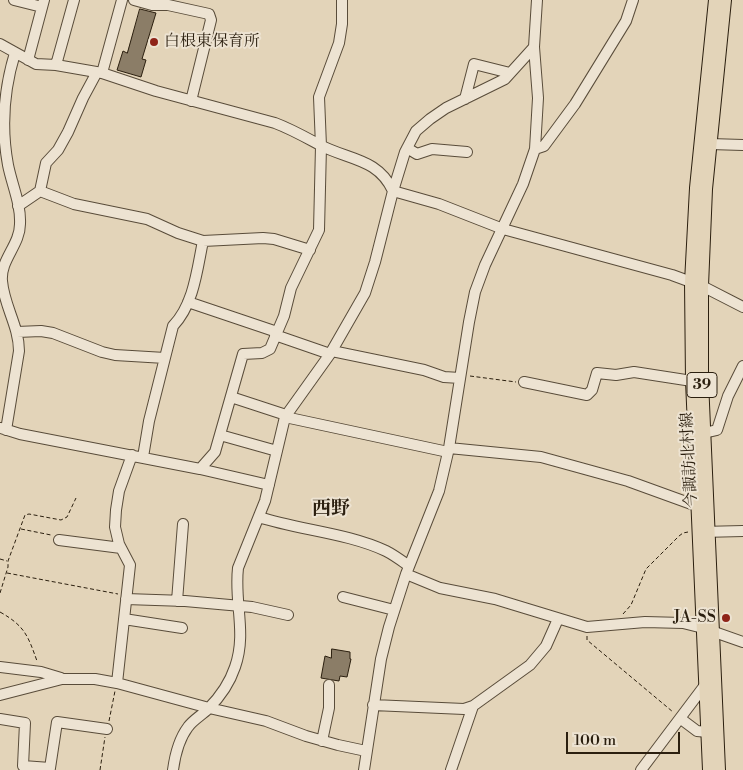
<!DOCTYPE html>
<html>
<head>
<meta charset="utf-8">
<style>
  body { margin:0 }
  #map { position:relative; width:743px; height:770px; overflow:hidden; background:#e3d4b9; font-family:"Libre Bodoni",serif }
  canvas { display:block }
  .scale { position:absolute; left:566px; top:732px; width:114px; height:22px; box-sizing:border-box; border:2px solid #2b1f0f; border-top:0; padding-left:6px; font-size:15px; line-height:18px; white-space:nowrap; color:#2b1f0f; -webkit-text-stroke:4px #ede3d2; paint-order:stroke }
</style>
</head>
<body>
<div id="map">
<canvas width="743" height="770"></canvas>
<div class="scale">100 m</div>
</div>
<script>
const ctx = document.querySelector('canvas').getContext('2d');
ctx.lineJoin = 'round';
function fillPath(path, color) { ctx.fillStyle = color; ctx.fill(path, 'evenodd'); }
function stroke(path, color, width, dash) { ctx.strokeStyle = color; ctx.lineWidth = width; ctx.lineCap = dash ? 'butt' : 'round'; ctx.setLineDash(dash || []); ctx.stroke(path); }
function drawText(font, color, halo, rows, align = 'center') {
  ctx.font = font + ' "Libre Bodoni","Noto Serif JP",serif'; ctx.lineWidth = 4; ctx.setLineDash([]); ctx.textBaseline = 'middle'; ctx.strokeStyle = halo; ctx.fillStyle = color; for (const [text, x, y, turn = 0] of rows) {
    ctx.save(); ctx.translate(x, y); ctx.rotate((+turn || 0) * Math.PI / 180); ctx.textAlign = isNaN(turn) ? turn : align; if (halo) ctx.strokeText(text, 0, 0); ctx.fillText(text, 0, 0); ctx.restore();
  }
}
const building = new Path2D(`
  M140 9 156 13 142 59 146 60 141 77 117 70 123 51 127 53Z
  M332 649 350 652V659H351L347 677 340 676 339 681 321 678 325 656 331 658Z`);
fillPath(building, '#8b7d67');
stroke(building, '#2b1f0f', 1);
const minor = new Path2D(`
  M14 0 42 7
  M134 0 152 5H168L209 14 211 20 191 101
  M0 44 36 64 56 65 102 73 156 91 275 123C291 129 305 137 320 145 348 160 378 158 393 191L439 204 503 229 672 275 702 286 743 307
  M28 60 44 0
  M56 65 74 0
  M102 73 122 0
  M465 99 474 64 510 73
  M710 144 743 145
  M407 148 417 154 432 149 467 152
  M535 149 544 146 575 104 626 21 633 0
  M40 191 74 204 147 219 178 233 203 241 263 238 274 239 310 250
  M18 206 40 191 46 163 58 150 68 132 83 98 97 72
  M188 302 277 332
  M17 332 41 331 53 333 102 352 115 355 165 358
  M275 335 330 354
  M332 351 424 370 444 377 460 378
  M524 382 587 395 592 390 597 373 616 375 634 372 692 381
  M231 397 286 415
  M285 417 448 452
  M1 428 20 434 200 469 269 485
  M6 430 19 351C19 326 4 306 2 281 0 260 20 245 20 224 21 204 12 185 8 165 1 127 4 89 15 53
  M704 433 717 430 728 396 743 366
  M220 435 277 451
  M449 448 541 457 628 481 697 506
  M143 457 149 421 173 326C194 304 197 270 203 241
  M200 469 215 452 243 354 262 353 270 349 284 316 291 288 319 230 321 146 319 97 339 43 342 24V0
  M259 517C299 530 348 533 386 551 394 555 402 561 409 566
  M702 532 743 531
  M59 540 121 548
  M406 574 440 588 495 599 587 627 645 622 683 623 703 628 743 642
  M343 597 394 610
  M126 599 185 601 252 607 288 615
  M177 601 183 524
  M124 619 182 628
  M0 667 41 672 61 678
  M117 683 130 565 119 544 115 527 116 510 119 491 132 455
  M0 695 62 679H95L117 683 209 708 266 721 306 736 338 745 366 751
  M373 705 464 709 473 706 530 665 546 646 558 619
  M0 719 25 723 23 766 50 768 57 722 107 729
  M681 719 697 731 708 732
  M322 741 329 708V685
  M173 770C175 755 179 739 188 727 193 720 202 715 208 709 219 698 230 682 235 667 247 633 234 603 238 568L265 501 285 417 330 354 365 293 375 262 393 191 405 152 416 131 430 119 446 108 505 79 534 47
  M364 770 381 659 389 627 406 574 439 491 449 448 469 322 475 292 485 265 523 184 535 149 538 98 534 47 537 0
  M451 770 473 706
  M641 770 705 685`);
const major = new Path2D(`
  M709 770 692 381 691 282 696 188 715 0
  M719 770 702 381V286L706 189 725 0`);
stroke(minor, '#594c3a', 12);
stroke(major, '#2b1f0f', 14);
stroke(new Path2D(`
  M470 376 516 382
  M21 529 51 535
  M0 559 7 561
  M7 573 118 594
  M0 593 8 567V561L25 515 29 514 61 520 67 517 76 498
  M0 612C25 626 28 636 37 661
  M623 614 631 605 646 569 679 536 683 533 688 532
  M587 636V640L673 712
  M109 721 115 691
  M100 770 105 737`), '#2b1f0f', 1, [4, 2.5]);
stroke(minor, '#ede3d2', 10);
stroke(major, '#e3d4b9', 12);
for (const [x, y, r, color] of [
  [154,42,5,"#8f2418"],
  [726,618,5,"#8f2418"]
]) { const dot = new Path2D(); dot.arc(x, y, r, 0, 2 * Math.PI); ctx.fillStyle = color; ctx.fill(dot); stroke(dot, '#ede3d2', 2); }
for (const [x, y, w] of [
  [702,385,30]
]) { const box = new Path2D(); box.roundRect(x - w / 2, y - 12.5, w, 25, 4); ctx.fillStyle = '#ede3d2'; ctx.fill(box); stroke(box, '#2b1f0f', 1); }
drawText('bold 15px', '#2b1f0f', null, [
  ["39",702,385]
]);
drawText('16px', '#2b1f0f', '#ede3d2', [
  ["白根東保育所",164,42],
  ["JA-SS",716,618,"right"]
], 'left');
drawText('16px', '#2b1f0f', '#ede3d2', [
  ["今諏訪北村線",690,460,-93]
]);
drawText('bold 19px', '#2b1f0f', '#ede3d2', [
  ["西野",331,509]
]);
</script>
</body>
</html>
